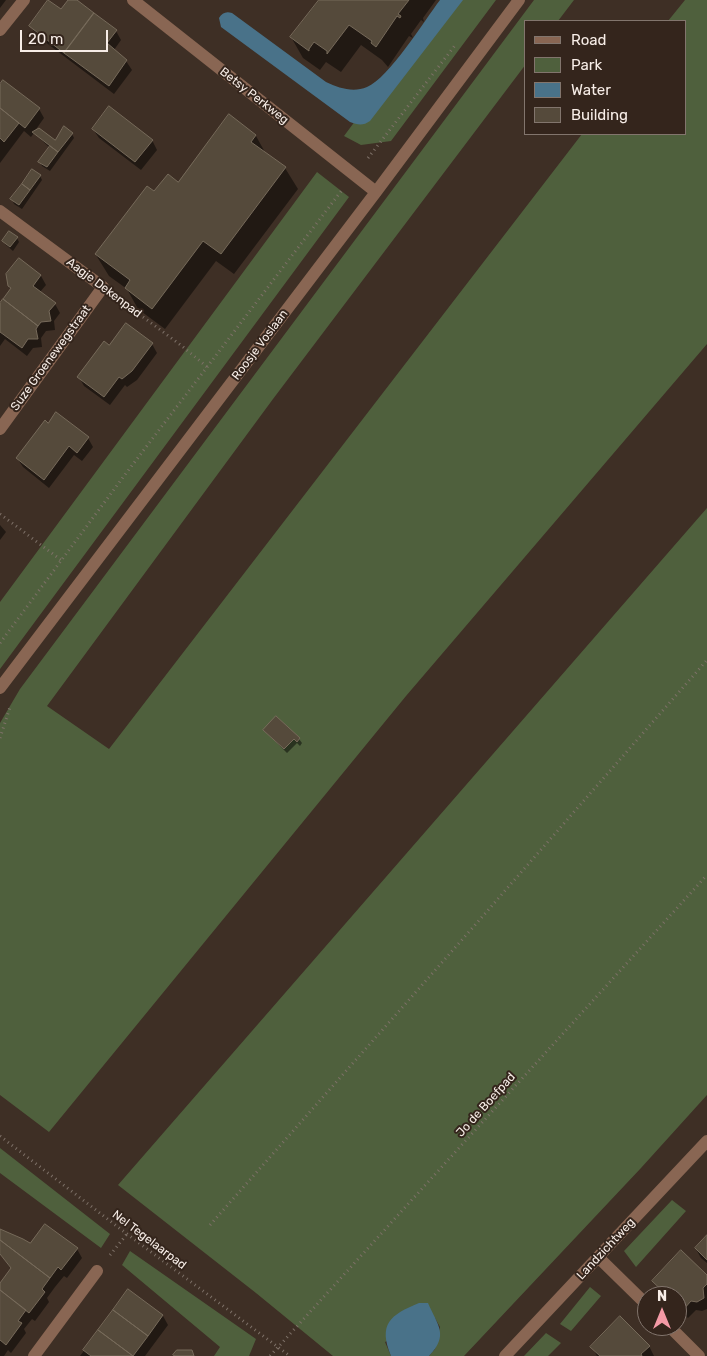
<!DOCTYPE html>
<html>
<head>
<meta charset="utf-8">
<style>
  body { margin:0 }
  #map { position:relative; width:707px; height:1356px; overflow:hidden; background:#3e2f25; font-family:Rubik,sans-serif }
  canvas { display:block }
  .legend { position:absolute; left:524px; top:20px; width:162px; height:115px; box-sizing:border-box; background:#34251c; border:1px solid #82756d; margin:0; padding:6px 9px; list-style:none; font-size:15px; color:#f7ede7 }
  .legend li { display:flex; align-items:center; gap:10px; height:25px }
  .legend b { width:25px; border:1px solid #82756d }
  .north { position:absolute; left:637px; top:1286px; width:50px; height:50px; box-sizing:border-box; background:#34251c; border:1px solid #82756d; border-radius:50%; rotate:0deg; font-size:14px; font-weight:700; line-height:20px; text-align:center; color:#f7ede7 }
  .north::after { content:''; display:block; margin:auto; width:18px; height:22px; background:#f49aa6; clip-path:polygon(50% 0,100% 100%,50% 72%,0 100%) }
  .scale { position:absolute; left:20px; top:30px; width:88px; height:22px; box-sizing:border-box; border:2px solid #f7ede7; border-top:0; padding-left:6px; font-size:15px; line-height:18px; white-space:nowrap; color:#f7ede7; -webkit-text-stroke:4px #34251c; paint-order:stroke }
</style>
</head>
<body>
<div id="map">
<canvas width="707" height="1356"></canvas>
<ul class="legend">
<li><b style="height:6px;background:#896653"></b>Road</li>
<li><b style="height:14px;background:#4f603d"></b>Park</li>
<li><b style="height:14px;background:#497289"></b>Water</li>
<li><b style="height:14px;background:#554a3b"></b>Building</li>
</ul>
<div class="north">N</div>
<div class="scale">20 m</div>
</div>
<script>
const ctx = document.querySelector('canvas').getContext('2d');
ctx.lineJoin = 'round';
function fillPath(path, color) { ctx.fillStyle = color; ctx.fill(path, 'evenodd'); }
function stroke(path, color, width, dash) { ctx.strokeStyle = color; ctx.lineWidth = width; ctx.lineCap = dash ? 'butt' : 'round'; ctx.setLineDash(dash || []); ctx.stroke(path); }
function drawText(font, color, halo, rows, align = 'center') {
  ctx.font = font + ' Rubik,sans-serif'; ctx.lineWidth = 4; ctx.setLineDash([]); ctx.textBaseline = 'middle'; ctx.strokeStyle = halo; ctx.fillStyle = color; for (const [text, x, y, turn = 0] of rows) {
    ctx.save(); ctx.translate(x, y); ctx.rotate((+turn || 0) * Math.PI / 180); ctx.textAlign = isNaN(turn) ? turn : align; if (halo) ctx.strokeText(text, 0, 0); ctx.fillText(text, 0, 0); ctx.restore();
  }
}
fillPath(new Path2D(`
  M445 0H496L391 141 361 145 344 136Z
  M534 0H574L558 21H526V64L273 399 47 706 109 749 582 134H686V21H668L685 0H707V344L406 696 49 1132 0 1095V723L20 689Z
  M317 172 349 197 0 669V602Z
  M707 508V1095L641 1168 464 1356H429L435 1349 440 1327 435 1318 385 1342 391 1356H333L256 1293 118 1185Z
  M0 1148 110 1234 101 1248 0 1173Z
  M672 1200 686 1211 636 1267 624 1251Z
  M130 1251 256 1339 249 1356H214L220 1347 122 1265Z
  M590 1287 601 1296 571 1331 560 1324Z
  M546 1333 561 1343 548 1356H524Z`), '#4f603d');
fillPath(new Path2D(`
  M440 0H463L370 121C363 126 358 125 350 122L221 27 219 18C222 13 226 11 232 13L326 82C339 88 353 93 367 87 389 78 424 21 440 0Z
  M419 1303H428C438 1326 449 1335 429 1356H391C378 1324 390 1315 419 1303Z`), '#497289');
fillPath(new Path2D(`
  M0 0H6L0 8Z
  M70 0H75L116 31 121 40 114 50 126 61 132 70 114 94 36 35 31 26 62 11Z
  M319 0H436L423 18 424 22 421 20 411 34 413 38 409 36 388 67 382 60 361 45 341 72 326 62 320 70 303 58 291 37Z
  M0 86 39 109 44 118 34 132 55 141 72 134 74 138 50 171 42 166 40 162 50 148 34 133 31 137 24 131 0 163Z
  M93 129 152 140 157 150 141 170 99 138Z
  M256 136 266 154 285 168 298 189 234 274 216 261 165 329 138 309 127 289 109 276 96 255 178 183Z
  M40 176 42 180 22 209 14 204 12 199Z
  M17 238 19 242 13 251 6 245 3 241Z
  M19 260 41 276 46 285 40 292 55 304 60 313 54 321 55 330 46 331 41 338 42 347 33 348 27 356 5 339 0 346V305L11 290 9 286Z
  M126 325 152 344 157 353 137 380 127 387 125 385 110 405 84 386 79 377 109 347Z
  M48 424 88 438 93 447 82 461 74 455 49 488 23 467 17 458Z
  M0 525 6 532 0 540Z
  M276 718 299 739 302 743 300 746 297 743 287 753 264 730Z
  M0 1230 30 1245 77 1249 82 1258 67 1278 64 1276 55 1287 47 1298 49 1302 35 1321 32 1319 24 1329 26 1333 11 1353 8 1350 4 1356H0V1285L12 1270 0 1254Z
  M707 1237V1263L701 1258 696 1249Z
  M707 1276V1309L702 1311 696 1310 688 1318 677 1307V1296H666L659 1290 654 1281Z
  M129 1291 163 1316 168 1325 145 1356H80Z
  M649 1346 654 1356H597L592 1347Z`), '#0007');
const building = new Path2D(`
  M48 0 61 9 68 0H77L94 13 64 53 29 26Z
  M319 0H409L398 14 401 16 400 18 397 16 376 47 371 43 372 41 349 25 327 54V51L314 42 309 49V51L290 37Z
  M94 13 117 30 107 43 127 60 109 86 64 53Z
  M3 80 40 108 25 128 0 108V84Z
  M109 106 153 140 135 162 92 129Z
  M0 108 19 123 4 142 0 138Z
  M229 114 256 135 251 142 286 167 221 254 203 241 152 309 125 288 130 280 95 254 147 186 154 191 168 174 178 182Z
  M64 126 73 133 58 152 32 132 39 128 55 140Z
  M50 146 58 152 47 167 38 162Z
  M32 169 41 175 30 190 22 184Z
  M22 184 30 190 19 205 10 199Z
  M9 231 18 237 10 247 2 241Z
  M19 258 41 275 33 286 56 303 49 311 51 321 41 322 38 326 3 299 11 288 8 286 6 274Z
  M3 299 38 326 36 329 38 339H28L22 348 0 332V303Z
  M126 323 153 343 132 371 122 379 119 377 104 397 77 377 104 341 109 345Z
  M56 412 89 437 77 453 69 446 44 480 16 458 45 420 48 423Z
  M276 716 300 738 297 742 294 739 284 749 263 730Z
  M45 1224 78 1248 61 1270 58 1267 50 1278 0 1240V1229L23 1239 30 1243Z
  M707 1235V1260L695 1248Z
  M0 1240 50 1278 42 1289 45 1292 29 1313 0 1290V1283L11 1268 0 1254Z
  M681 1250 707 1275V1284L703 1288 704 1298 697 1302 691 1301 683 1310 677 1305V1296H668L652 1281Z
  M128 1289 163 1315 148 1336 113 1310Z
  M0 1290 26 1310 18 1321 22 1323 6 1345 0 1340Z
  M113 1310 148 1336 133 1356 98 1330Z
  M620 1316 650 1346 641 1354 642 1356H600L590 1347Z
  M98 1330 133 1356H91L83 1350Z
  M177 1350H192L194 1356H175L173 1355Z`);
fillPath(building, '#554a3b');
stroke(building, '#766a5a', 1);
stroke(new Path2D(`
  M368 158 456 44
  M119 299 182 346 207 367
  M0 514 61 560
  M0 643 124 476 342 190
  M0 738 10 707
  M0 1136 127 1234 290 1356
  M210 1225 475 925 707 660
  M110 1255 127 1234
  M270 1356 707 875`), '#7e7168', 3, [1, 4]);
stroke(new Path2D(`
  M133 0 376 192
  M0 30 24 0
  M0 211 103 287 0 429
  M0 688 376 192 519 0
  M598 1257 647 1305
  M669 1326 699 1356
  M34 1356 97 1271
  M505 1356 707 1141`), '#896653', 12);
drawText('12px', '#f7ede7', '#34251c', [
  ["Betsy Perkweg",254,96,38],
  ["Aagje Dekenpad",104,288,37],
  ["Roosje Voslaan",260,345,-53],
  ["Suze Groenewegstraat",51,358,-54],
  ["Jo de Boefpad",486,1105,-48],
  ["Nel Tegelaarpad",149,1240,37],
  ["Landzichtweg",606,1249,-47]
]);
</script>
</body>
</html>
